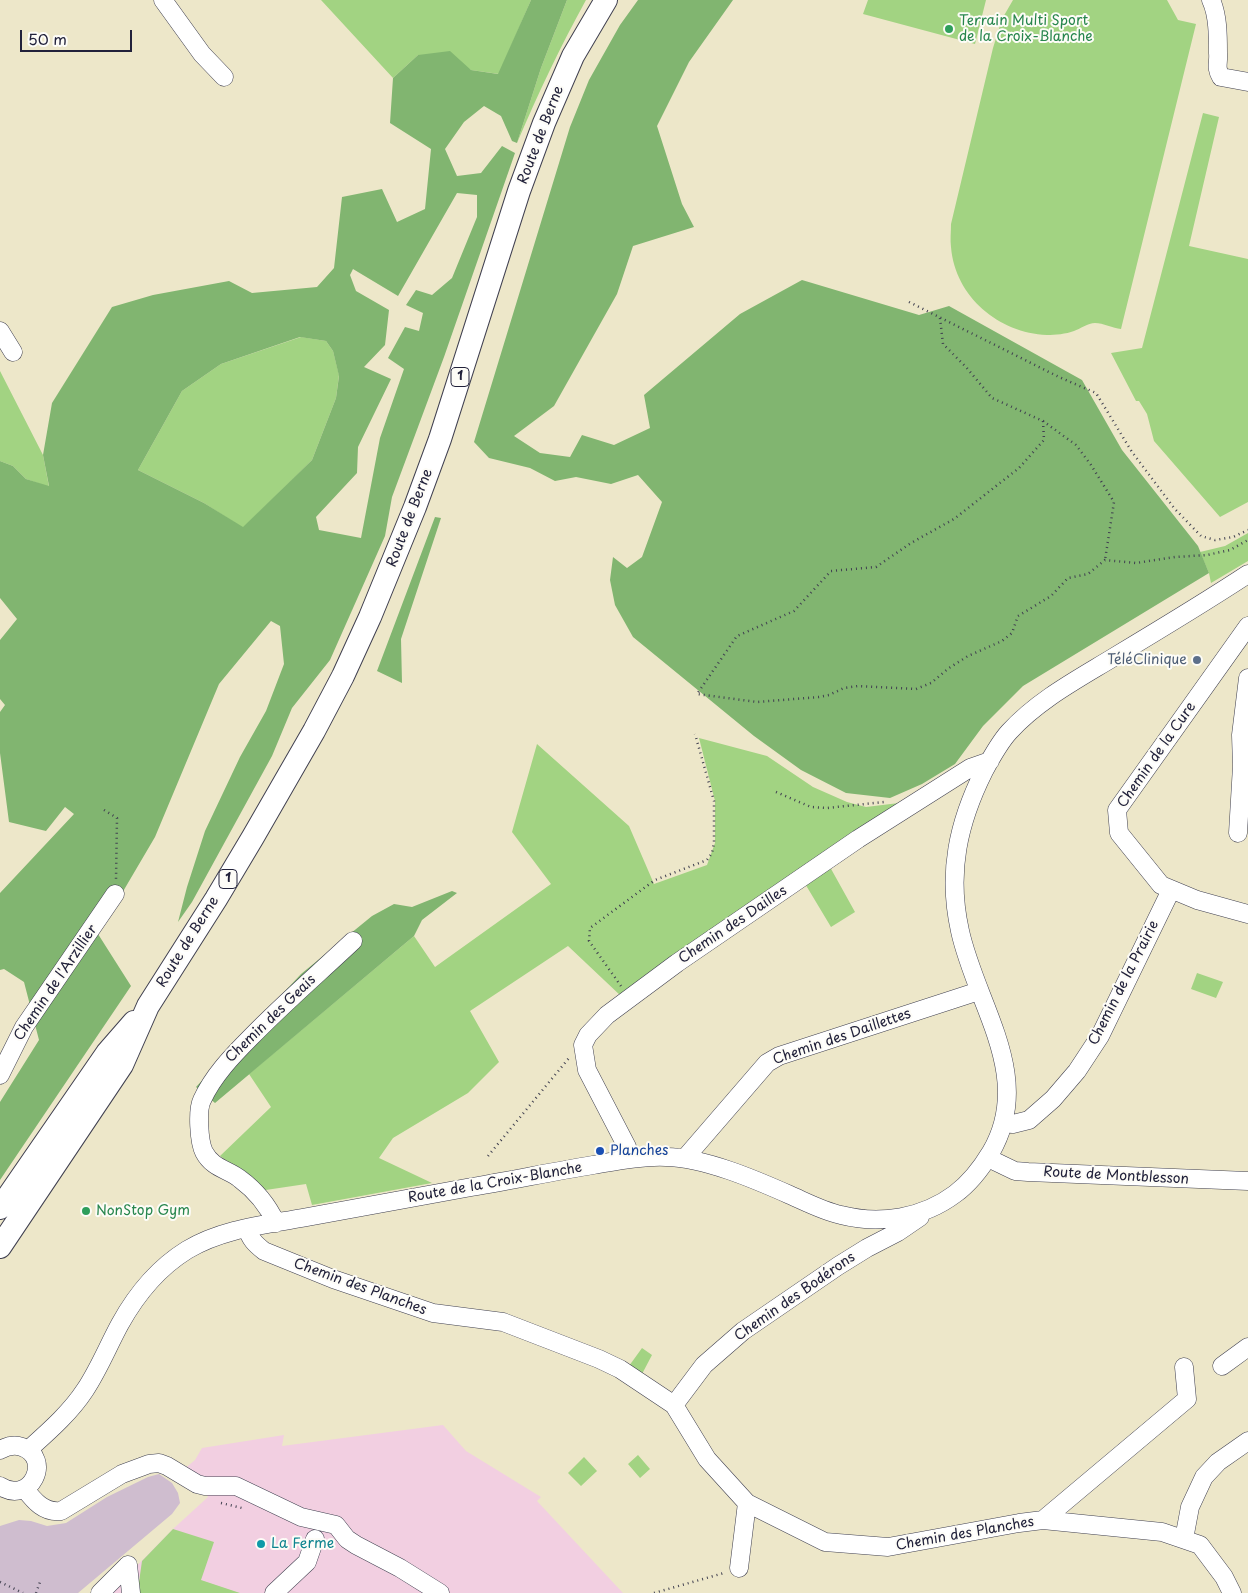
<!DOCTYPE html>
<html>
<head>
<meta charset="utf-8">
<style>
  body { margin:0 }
  #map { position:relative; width:1248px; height:1593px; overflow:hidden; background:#ede7c9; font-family:"Playpen Sans",sans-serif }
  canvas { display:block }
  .scale { position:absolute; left:20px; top:30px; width:112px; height:22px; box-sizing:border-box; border:2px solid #22223b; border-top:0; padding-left:6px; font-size:15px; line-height:18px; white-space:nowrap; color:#22223b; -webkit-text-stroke:4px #fdfcf7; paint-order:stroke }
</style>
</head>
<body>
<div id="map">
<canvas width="1248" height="1593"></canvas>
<div class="scale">50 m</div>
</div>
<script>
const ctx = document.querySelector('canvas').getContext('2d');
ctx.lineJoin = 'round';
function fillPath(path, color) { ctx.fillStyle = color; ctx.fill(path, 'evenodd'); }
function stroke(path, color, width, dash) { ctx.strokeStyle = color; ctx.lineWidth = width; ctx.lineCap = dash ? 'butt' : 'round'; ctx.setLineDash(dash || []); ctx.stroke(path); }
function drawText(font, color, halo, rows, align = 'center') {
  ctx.font = font + ' "Playpen Sans",sans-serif'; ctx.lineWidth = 4; ctx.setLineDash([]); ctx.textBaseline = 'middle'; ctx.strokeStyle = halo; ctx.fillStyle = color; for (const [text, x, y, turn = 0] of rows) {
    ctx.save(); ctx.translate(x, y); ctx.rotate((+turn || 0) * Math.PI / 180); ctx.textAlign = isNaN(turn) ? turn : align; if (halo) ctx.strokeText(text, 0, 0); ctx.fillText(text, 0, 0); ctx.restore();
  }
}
fillPath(new Path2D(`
  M443 1425 466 1451 541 1497 537 1501 623 1593H110L173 1529 208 1497 201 1480 183 1470 195 1460 202 1448 284 1435 282 1446Z`), '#f2cfe1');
fillPath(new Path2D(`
  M159 1474 172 1483 178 1493 180 1503 172 1514 78 1593H0V1526L19 1520 31 1521 47 1526 66 1523 107 1497 148 1477Z`), '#cfbdcf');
fillPath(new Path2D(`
  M321 0H531L499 74 471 70 418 55 393 78Z
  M567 0H586C560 47 538 94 517 143L541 68Z
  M868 0H986L975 44 863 14Z
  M1013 0H1167L1178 20 1196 24 1121 329C1113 328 1103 323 1095 323 1088 323 1080 329 1074 331 1066 334 1055 335 1047 335 999 333 955 297 951 247 950 240 951 232 951 224L993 48 1002 19Z
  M1203 113 1219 117 1189 246 1248 259V502L1220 517 1154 441 1147 414 1139 401H1136L1111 353 1142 348Z
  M301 337 326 341 333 351 339 375 336 398 312 460 243 528 204 503 138 470 182 391 221 364Z
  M0 371 43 455 49 487 26 479 13 466 0 461Z
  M1248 533V561L1211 583 1209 573 1200 552 1225 546Z
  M699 738 767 756 813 787 847 802 866 807 899 803 921 792 622 997 568 946 470 1011 499 1062 468 1093 393 1138 379 1158 432 1183 312 1205 306 1184 259 1191 242 1172 220 1156 271 1107 249 1074 414 936 435 967 551 884 512 832 537 744 629 826 654 884 707 865 715 843V801Z
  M830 867 855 912 831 927 804 882Z
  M1197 973 1223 982 1216 998 1191 989Z
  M642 1348 652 1355 642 1374 629 1366Z
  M638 1455 650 1469 640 1478 628 1464Z
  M584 1457 597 1471 581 1486 568 1473Z
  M173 1529 214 1542 201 1580 240 1593H140L139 1582 142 1561Z`), '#a2d382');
fillPath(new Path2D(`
  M531 0H567L541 68 517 143 512 141 501 116 484 106 464 122 445 149 457 176 481 173 502 146 515 153 444 357 392 497 385 536 330 660 292 708 272 756 192 902 178 922 187 887 205 831 240 757 266 711 284 664 280 626 271 621 219 684 155 837 98 934 131 986 0 1180V1102L39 1040 24 982 4 969 0 970V893L74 814 65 807 46 831 9 822 0 753V712L5 705 0 699V640L17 619 0 598V461L13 466 26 479 49 486 43 455 52 403 112 307 153 295 229 281 252 293 317 287 334 268 342 197 382 189 397 222 425 209 431 149 390 123 393 78 418 55 450 51 471 70 498 74ZM457 193 477 195V217L452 278 432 295 416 290 406 305 423 313 419 331 405 327 388 358 404 369 380 438 361 538 319 530 316 517 357 473 358 447 391 379 364 367 385 345 389 310 356 291 350 275 353 269 398 296ZM300 337 326 341 333 351 339 376 336 398 312 460 243 527 204 503 138 470 182 391 221 364Z
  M638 0H733L689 62 657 126 682 204 694 227 633 246 617 294 554 406 514 436 540 453 570 457 582 435 614 445 650 428 644 395 740 314 802 280 919 315 949 306 1082 380 1122 450 1198 546 1209 573 1023 686 983 726 955 764 922 784 890 798 846 793 801 770 754 736 633 637 615 605 610 580 613 557 627 568 642 557 662 502 638 475 611 484 576 477 555 481 530 468 489 458 474 442 570 127 589 80 620 25Z
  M435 517 441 518 401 639 402 683 377 671Z
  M452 891 457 893 422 920 414 936 215 1103 196 1087 301 974 372 916 394 904 412 907Z`), '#81b570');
const minor = new Path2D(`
  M163 0 202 54 224 77
  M1211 0C1218 15 1218 36 1218 53 1219 63 1215 67 1221 77L1248 82
  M0 331 13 352
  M1248 626 1117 810 1119 833 1161 885 1197 900 1248 914
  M1238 833 1242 766 1241 735 1248 678
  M0 1075 24 1027 115 894
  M1003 1123 1013 1124 1029 1120 1053 1099 1077 1071 1100 1036 1171 890
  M627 1147 587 1070 583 1045 588 1035 607 1015 677 963 858 839 970 768 990 761
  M685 1158 767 1063 779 1056 979 991
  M988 1158 1015 1171 1028 1172 1248 1181
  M276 1223C268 1206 255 1190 240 1179 228 1169 213 1169 204 1152 199 1142 197 1110 202 1100 213 1076 232 1056 251 1037 283 1004 319 973 353 941
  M247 1228C250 1239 255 1244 264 1251L333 1279 433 1313 503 1322 599 1359 620 1369 674 1405 707 1459 747 1503 825 1542 888 1547 1019 1523 1043 1520 1162 1532 1200 1545 1224 1577 1232 1593
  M1222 1366 1248 1347
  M674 1405 704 1365 743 1331 838 1266 867 1248 898 1232 920 1217
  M0 1450C7 1446 14 1444 22 1447 53 1458 31 1506 0 1486
  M28 1450C48 1432 70 1413 85 1390 99 1369 108 1346 120 1324 136 1295 158 1268 187 1250 222 1229 263 1225 302 1218 357 1208 411 1198 466 1188 508 1181 551 1172 593 1165 617 1161 642 1156 666 1157 705 1158 754 1179 790 1195 806 1202 823 1211 841 1215 880 1225 923 1218 955 1194 970 1183 982 1167 991 1152 1035 1076 976 1005 960 931 947 873 958 823 984 771 991 758 999 743 1009 732 1038 700 1078 679 1114 657 1159 630 1204 603 1248 574
  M25 1489C34 1501 44 1513 61 1511L122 1474 149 1464 159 1463 167 1466 197 1484 205 1486H236L301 1517 336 1525 347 1539 356 1545 400 1568 440 1593
  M1043 1520 1187 1399 1184 1367
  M1184 1539 1190 1507 1204 1477 1218 1462 1248 1441
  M128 1565 131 1593
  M739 1568 747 1503
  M100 1593 128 1565
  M274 1593 307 1562 315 1539`);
const major = new Path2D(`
  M0 1208 107 1053 134 1022
  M0 1247 122 1065 148 1006 216 899 253 837 314 731 343 676 370 617 415 507 440 439 519 191 544 123 573 56 606 0`);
stroke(minor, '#404050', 19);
stroke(major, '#404050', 24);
stroke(new Path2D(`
  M909 302 1059 377 1096 393 1132 452 1174 508 1201 536 1215 540 1233 537 1248 530
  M940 318 943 344 966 367 992 398 1043 421 1076 445 1091 465 1114 502 1105 560
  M1043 421 1044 440 1019 468 954 519 911 543 876 567 831 571 794 611 737 636 697 694 757 702 819 697 829 695 844 688 858 686 916 689 931 683 949 668 968 656 1002 641 1012 633 1018 616 1051 596 1068 578 1088 574 1105 560 1136 563 1175 557 1207 555 1230 550 1248 540
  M776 792 811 807 827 808 884 802
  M104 810 117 818 116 880
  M621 986 589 941 590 928 655 880 707 860 712 853 714 843V801L695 734
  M488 1156 569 1058
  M221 1503 242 1508
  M0 1582 23 1593
  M36 1593 40 1582
  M654 1593 724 1573`), '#404050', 2.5, [1, 4]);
stroke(minor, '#fff', 18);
stroke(major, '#fff', 22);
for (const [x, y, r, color] of [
  [949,29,5,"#2e9e5b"],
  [1197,660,5,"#5c6f8a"],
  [600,1151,5,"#1a4fb4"],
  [86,1211,5,"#2e9e5b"],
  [261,1544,5,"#0f9aa8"]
]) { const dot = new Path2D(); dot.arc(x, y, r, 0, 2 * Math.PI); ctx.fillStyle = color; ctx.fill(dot); stroke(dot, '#fdfcf7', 2); }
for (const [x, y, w] of [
  [460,377,18],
  [228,879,18]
]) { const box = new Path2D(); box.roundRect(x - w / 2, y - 9.5, w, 19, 4); ctx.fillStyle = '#fdfcf7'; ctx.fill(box); stroke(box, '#22223b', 1); }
drawText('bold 12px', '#22223b', null, [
  ["1",460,377],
  ["1",228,879]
]);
drawText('14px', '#27864d', '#fdfcf7', [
  ["Terrain Multi Sport",959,21],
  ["de la Croix-Blanche",959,37],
  ["NonStop Gym",96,1211]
], 'left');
drawText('14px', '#22223b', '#fdfcf7', [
  ["Route de Berne",541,135,-69],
  ["Route de Berne",410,518,-69],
  ["Chemin de la Cure",1157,755,-55],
  ["Chemin des Dailles",733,925,-34],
  ["Route de Berne",188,942,-58],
  ["Chemin de l'Arzillier",56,983,-56],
  ["Chemin de la Prairie",1124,983,-63],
  ["Chemin des Geais",271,1019,-44],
  ["Chemin des Daillettes",842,1037,-19],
  ["Route de Montblesson",1116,1176,3],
  ["Route de la Croix-Blanche",495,1183,-10],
  ["Chemin des Planches",360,1287,20],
  ["Chemin des Bodérons",795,1297,-35],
  ["Chemin des Planches",965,1534,-10]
]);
drawText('14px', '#4e5e75', '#fdfcf7', [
  ["TéléClinique",1187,660]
], 'right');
drawText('14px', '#164399', '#fdfcf7', [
  ["Planches",610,1151]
], 'left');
drawText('14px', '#0d838f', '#fdfcf7', [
  ["La Ferme",271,1544]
], 'left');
</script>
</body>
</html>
